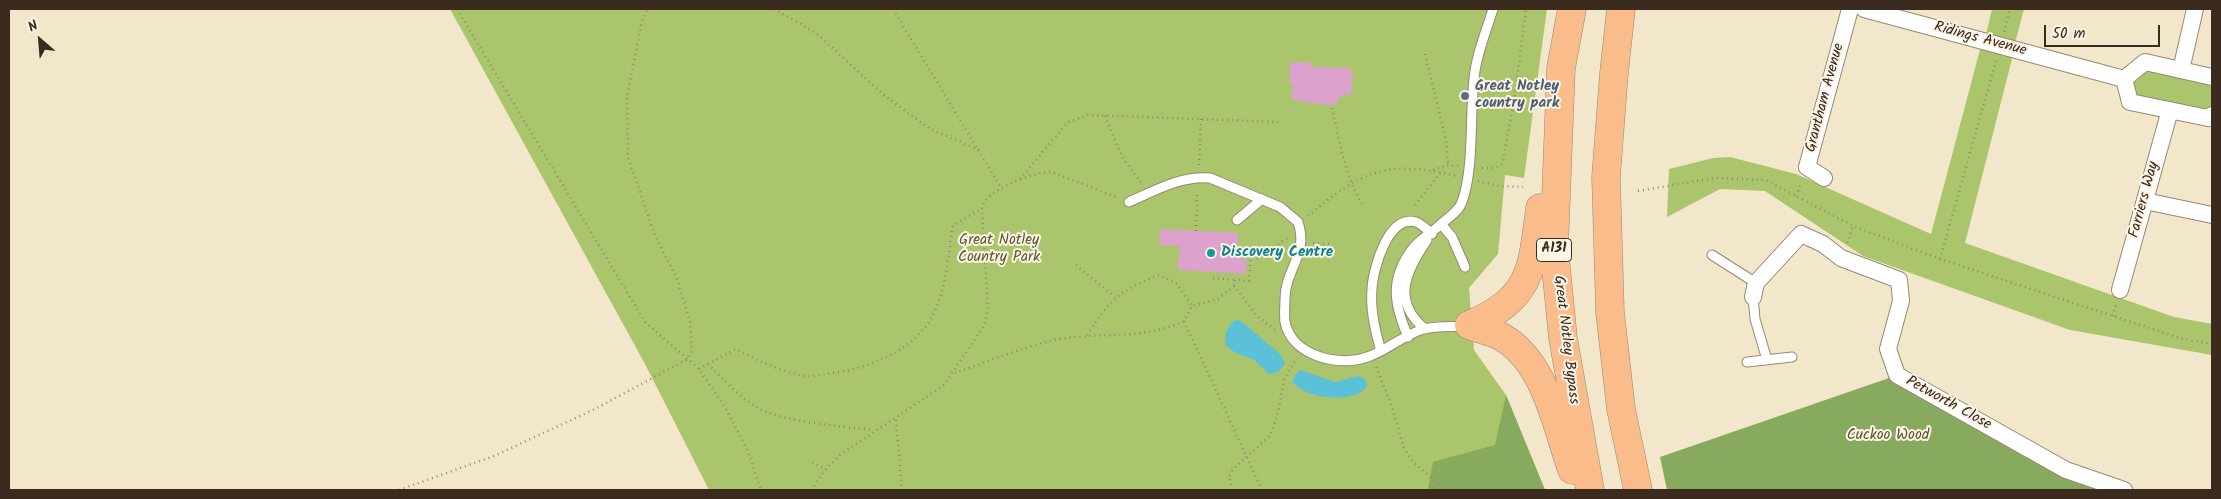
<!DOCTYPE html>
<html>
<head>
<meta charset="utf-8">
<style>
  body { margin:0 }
  #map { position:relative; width:2221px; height:499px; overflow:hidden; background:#f3e7cb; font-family:Kalam,sans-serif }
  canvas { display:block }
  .frame { position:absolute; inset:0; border:10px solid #3b2a1e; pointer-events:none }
  .north { position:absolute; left:15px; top:15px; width:50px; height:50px; -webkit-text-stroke:4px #fcf5e5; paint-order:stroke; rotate:333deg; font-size:14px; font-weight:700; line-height:20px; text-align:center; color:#3b2a1e }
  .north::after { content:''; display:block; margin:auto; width:18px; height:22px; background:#3b2a1e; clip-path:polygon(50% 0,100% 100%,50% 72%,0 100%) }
  .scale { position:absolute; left:2044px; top:25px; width:116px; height:22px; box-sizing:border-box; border:2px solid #3b2a1e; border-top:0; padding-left:6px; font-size:15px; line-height:18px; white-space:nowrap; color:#3b2a1e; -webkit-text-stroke:4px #fcf5e5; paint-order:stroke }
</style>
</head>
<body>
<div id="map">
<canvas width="2221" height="499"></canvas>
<div class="frame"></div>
<div class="north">N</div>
<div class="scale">50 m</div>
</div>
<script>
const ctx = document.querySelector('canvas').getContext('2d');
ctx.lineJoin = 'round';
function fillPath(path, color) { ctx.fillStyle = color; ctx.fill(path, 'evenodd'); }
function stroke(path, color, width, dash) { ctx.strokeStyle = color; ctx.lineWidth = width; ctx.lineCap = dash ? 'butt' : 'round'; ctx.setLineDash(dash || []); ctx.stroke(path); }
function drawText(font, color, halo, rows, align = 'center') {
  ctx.font = font + ' Kalam,sans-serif'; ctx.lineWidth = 4; ctx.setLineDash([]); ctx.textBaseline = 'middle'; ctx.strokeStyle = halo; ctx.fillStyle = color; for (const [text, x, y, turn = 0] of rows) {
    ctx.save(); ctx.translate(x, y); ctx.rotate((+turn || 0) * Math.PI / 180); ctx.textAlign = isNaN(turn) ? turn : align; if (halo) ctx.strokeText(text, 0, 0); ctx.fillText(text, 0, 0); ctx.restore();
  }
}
fillPath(new Path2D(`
  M450 9H1547L1524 178 1505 175 1498 254 1469 288 1474 350 1506 395 1545 490H709L645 364Z
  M1992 9H2024L2015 43 1986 35Z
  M1981 46 2013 55 1965 243 2174 317 2212 324V355L2070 330 1863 256 1765 191 1720 189 1667 217 1669 169 1713 158 1730 157 1796 174 1931 234Z
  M2145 65 2212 80V111L2132 101 2127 79Z`), '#aac56b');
fillPath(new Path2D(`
  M1895 376 2111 490H1667L1660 457Z
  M1506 395 1545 490H1428L1433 462 1495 445Z`), '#87aa5f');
fillPath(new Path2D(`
  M1236 320 1241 321 1281 355 1285 364 1278 372 1269 374 1253 359 1236 353 1226 346C1224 335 1227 325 1236 320Z
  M1301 370 1335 382 1358 376 1365 379 1367 386C1356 405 1303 399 1292 381L1297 373Z`), '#5ac1d8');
fillPath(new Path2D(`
  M1310 62 1311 67 1351 68 1350 72 1353 73 1351 95H1341L1336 104 1328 105 1302 102 1291 98 1293 84 1289 83 1290 63Z
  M1160 229 1238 233 1237 248H1242L1241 259H1247L1246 274 1178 270 1180 246 1159 245Z`), '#dca1cd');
const lane = new Path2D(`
  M1129 202C1154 191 1182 175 1210 178L1280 207 1298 222C1309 254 1285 269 1285 299 1285 306 1284 315 1285 322 1292 357 1341 368 1370 356 1389 349 1405 334 1424 329 1437 326 1453 327 1466 326
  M1237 220 1262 199
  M1441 224 1452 237 1465 267
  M1712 255 1756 283
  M1753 297 1755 319 1767 360
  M1425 329C1391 301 1406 271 1427 240
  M1408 337C1394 304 1389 279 1413 248 1420 239 1433 232 1441 224 1448 218 1459 211 1462 202 1475 166 1469 110 1475 71 1478 50 1487 29 1493 9
  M1381 351C1375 331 1370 310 1372 289 1373 269 1388 214 1416 222 1422 224 1427 230 1432 234
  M1747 362 1792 357`);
const street = new Path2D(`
  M1864 9 2124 79 2145 62 2212 77
  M2181 70 2195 9
  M2124 79 2130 102 2208 118 2212 115
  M1824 178 1807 167 1850 9
  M2145 201 2212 215
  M2120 290 2170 110
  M1753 297 1756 283 1801 234 1823 244 1841 258 1899 280 1901 301 1888 349 1897 375 2066 470 2124 490`);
const highway = new Path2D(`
  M1572 9 1561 68 1554 248 1563 338 1590 490
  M1621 9 1614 73 1606 177 1610 312 1621 409 1638 490
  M1469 325C1532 298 1532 270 1540 208
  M1469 325C1479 329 1489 331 1498 335 1545 358 1556 425 1572 470`);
stroke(lane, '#978874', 11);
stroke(street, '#978874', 18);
stroke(highway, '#978874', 29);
stroke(new Path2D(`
  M457 9 645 322 699 369 725 407 747 449 761 490
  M774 9 816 33 885 96 930 129 979 150
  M893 9 1001 188
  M2004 32 2010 9
  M1425 54 1446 140 1448 165
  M1332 108C1340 143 1345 177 1364 207
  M1105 116 1122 157 1142 184
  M1199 165 1201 119
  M1482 168H1495L1502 164 1514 101 1526 9
  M1433 170 1448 165 1459 166
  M1020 179 1068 122 1088 115 1278 122
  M1478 181 1499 186 1523 187
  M1638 191 1715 178 1766 180 1853 226 1940 259 2183 339 2212 344
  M1796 196 1801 183
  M1415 205 1441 172
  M1308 216C1362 171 1385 159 1456 176
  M1196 231 1197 191
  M1313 243 1333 244
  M1847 243 1853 226
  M1242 256 1257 258 1289 237
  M1940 259 1996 61
  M1076 265 1115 297
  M1213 278 1235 280
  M1234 286 1235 280 1249 281 1251 256
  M2113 316 2116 303
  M1087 335C1112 298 1117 292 1159 275L1177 284 1192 306
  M708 364C724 380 740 398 760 409 788 423 841 426 873 430
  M1376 367 1390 401 1404 448 1413 462 1446 490
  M699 369 736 349C756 360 781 371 803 376 810 377 819 375 826 374 867 369 916 352 935 311 947 284 948 255 953 226L982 208
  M955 373C987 362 1027 345 1060 339 1101 332 1145 340 1184 321
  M896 420 902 490
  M812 463 826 469
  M399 490 494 456 595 409 686 360 692 351 690 322 678 281 654 233 628 157 627 97 642 21 648 9
  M811 490 826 469 840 455 944 385 984 326 988 309 982 208C986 189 1033 172 1052 172L1118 198
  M1232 490 1229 476 1233 469 1270 436 1278 413 1284 379 1297 358
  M1262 490 1184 321 1192 306 1218 299 1234 286 1257 316 1275 330`), '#978874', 2.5, [1, 4]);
stroke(lane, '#fff', 9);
stroke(street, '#fff', 16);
stroke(highway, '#f9bc8a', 28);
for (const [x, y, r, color] of [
  [1465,96,5,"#5c6f8a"],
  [1211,253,5,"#0f9aa8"]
]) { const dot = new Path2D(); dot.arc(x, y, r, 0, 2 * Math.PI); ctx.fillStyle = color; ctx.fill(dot); stroke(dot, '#fcf5e5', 2); }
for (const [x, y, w] of [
  [1554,250,35]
]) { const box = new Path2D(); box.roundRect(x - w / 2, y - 11.5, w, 23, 4); ctx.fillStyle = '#fcf5e5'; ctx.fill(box); stroke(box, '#3b2a1e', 1); }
drawText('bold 14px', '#3b2a1e', null, [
  ["A131",1554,250]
]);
drawText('15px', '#3b2a1e', '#fcf5e5', [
  ["Ridings Avenue",1980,40,15],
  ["Grantham Avenue",1826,98,-75],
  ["Farriers Way",2145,200,-75],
  ["Great Notley Bypass",1565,340,83],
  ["Petworth Close",1948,404,29]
]);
drawText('bold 15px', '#4e5e75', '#fcf5e5', [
  ["Great Notley",1475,87],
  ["country park",1475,104]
], 'left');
drawText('15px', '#5c5835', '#fcf5e5', [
  ["Great Notley",999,241],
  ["Country Park",999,258],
  ["Cuckoo Wood",1888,436]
]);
drawText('bold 15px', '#0d838f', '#fcf5e5', [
  ["Discovery Centre",1221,253]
], 'left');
</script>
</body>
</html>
